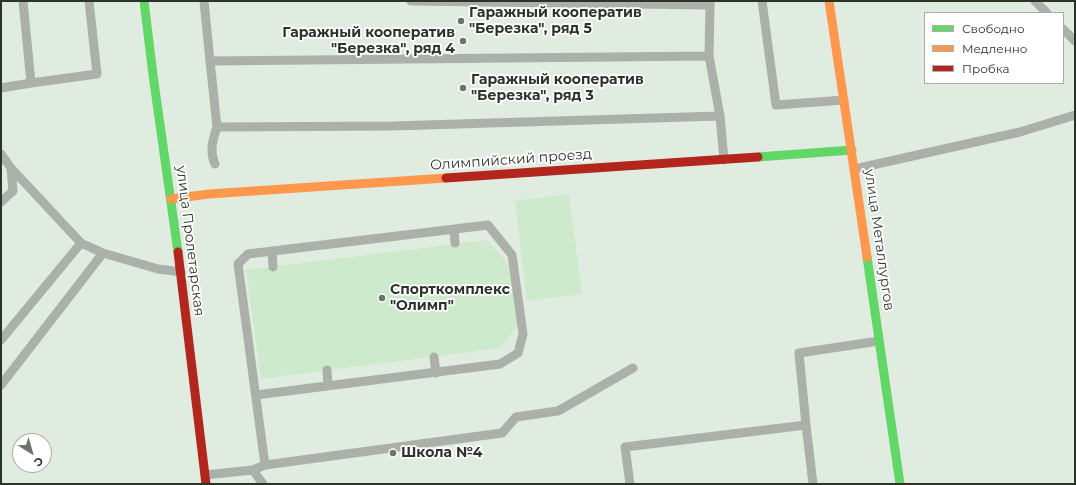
<!DOCTYPE html>
<html>
<head>
<meta charset="utf-8">
<style>
  body { margin:0 }
  #map { position:relative; width:1076px; height:485px; overflow:hidden; background:#e1ece1; font-family:Montserrat,sans-serif }
  canvas { display:block }
  .frame { position:absolute; inset:0; border:2px solid #2b332b; pointer-events:none }
  .legend { position:absolute; left:924px; top:12px; width:140px; height:72px; box-sizing:border-box; background:#fff; border:1px solid #aaadaa; margin:0; padding:5px 7px; list-style:none; font-size:12px; color:#2b332b }
  .legend li { display:flex; align-items:center; gap:8px; height:20px }
  .legend b { width:20px; border:1px solid #aaadaa }
  .north { position:absolute; left:12px; top:433px; width:40px; height:40px; box-sizing:border-box; background:#fff; border:1px solid #aaadaa; border-radius:50%; rotate:143deg; font-size:11px; font-weight:700; line-height:16px; text-align:center; color:#2b332b }
  .north::after { content:''; display:block; margin:auto; width:14px; height:18px; background:#6b746b; clip-path:polygon(50% 0,100% 100%,50% 72%,0 100%) }
</style>
</head>
<body>
<div id="map">
<canvas width="1076" height="485"></canvas>
<div class="frame"></div>
<ul class="legend">
<li><b style="height:5px;background:#63d668"></b>Свободно</li>
<li><b style="height:5px;background:#ff974d"></b>Медленно</li>
<li><b style="height:5px;background:#b3261e"></b>Пробка</li>
</ul>
<div class="north">С</div>
</div>
<script>
const ctx = document.querySelector('canvas').getContext('2d');
ctx.lineJoin = 'round';
function fillPath(path, color) { ctx.fillStyle = color; ctx.fill(path, 'evenodd'); }
function stroke(path, color, width, dash) { ctx.strokeStyle = color; ctx.lineWidth = width; ctx.lineCap = dash ? 'butt' : 'round'; ctx.setLineDash(dash || []); ctx.stroke(path); }
function drawText(font, color, halo, rows, align = 'center') {
  ctx.font = font + ' Montserrat,sans-serif'; ctx.lineWidth = 3.5; ctx.setLineDash([]); ctx.textBaseline = 'middle'; ctx.strokeStyle = halo; ctx.fillStyle = color; for (const [text, x, y, turn = 0] of rows) {
    ctx.save(); ctx.translate(x, y); ctx.rotate((+turn || 0) * Math.PI / 180); ctx.textAlign = isNaN(turn) ? turn : align; if (halo) ctx.strokeText(text, 0, 0); ctx.fillText(text, 0, 0); ctx.restore();
  }
}
fillPath(new Path2D(`
  M569 194 582 294 527 301 515 201Z
  M487 240 510 266 517 327 500 348 261 379 246 270Z`), '#cdeacc');
stroke(new Path2D(`
  M204 1 210 61 709 56 720 116 724 160
  M411 1 710 5V1
  M762 1 776 105 844 100
  M1035 1 1047 13
  M1063 29 1075 41
  M709 56 710 5
  M210 61 217 127 393 126 720 116
  M31 83 97 74 89 1
  M1 88 31 83 23 1
  M1 154 11 168 81 243 103 253 158 269 181 272
  M215 164C209 151 213 139 217 127
  M859 168 1020 132 1075 115
  M1 202 13 191 11 168
  M454 229 455 243
  M272 251 273 267
  M1 340 81 243
  M434 357 436 373
  M327 370 328 386
  M1 385 103 253
  M256 395 500 364 518 353 523 334 512 255 488 225 248 254 238 264 265 465
  M253 470 265 465 502 433 516 417 558 411 633 368
  M205 475 253 470 263 484
  M630 484 625 447 806 425
  M813 484 806 425 799 353 879 341`), '#abb0ab', 9);
stroke(new Path2D(`
  M144 1 153 75 178 252
  M758 157 852 150
  M867 257 900 484`), '#63d668', 9);
stroke(new Path2D(`
  M829 1 867 257
  M171 199 209 194 446 178`), '#ff974d', 9);
stroke(new Path2D(`
  M446 178 758 157
  M178 252 206 484`), '#b3261e', 9);
for (const [x, y, r, color] of [
  [461,21,4,"#6b746b"],
  [463,41,4,"#6b746b"],
  [463,88,4,"#6b746b"],
  [382,298,4,"#6b746b"],
  [393,453,4,"#6b746b"]
]) { const dot = new Path2D(); dot.arc(x, y, r, 0, 2 * Math.PI); ctx.fillStyle = color; ctx.fill(dot); stroke(dot, '#fff', 1.5); }
drawText('bold 14px', '#2b332b', '#fff', [
  ["Гаражный кооператив",469,13],
  ["\"Березка\", ряд 5",469,29],
  ["Гаражный кооператив",455,33,"right"],
  ["\"Березка\", ряд 4",455,49,"right"],
  ["Гаражный кооператив",471,80],
  ["\"Березка\", ряд 3",471,96],
  ["Спорткомплекс",390,290],
  ["\"Олимп\"",390,306],
  ["Школа №4",401,453]
], 'left');
drawText('14px', '#2b332b', '#fff', [
  ["Олимпийский проезд",511,160,-4],
  ["улица Металлургов",879,240,82],
  ["улица Пролетарская",190,241,83]
]);
</script>
</body>
</html>
